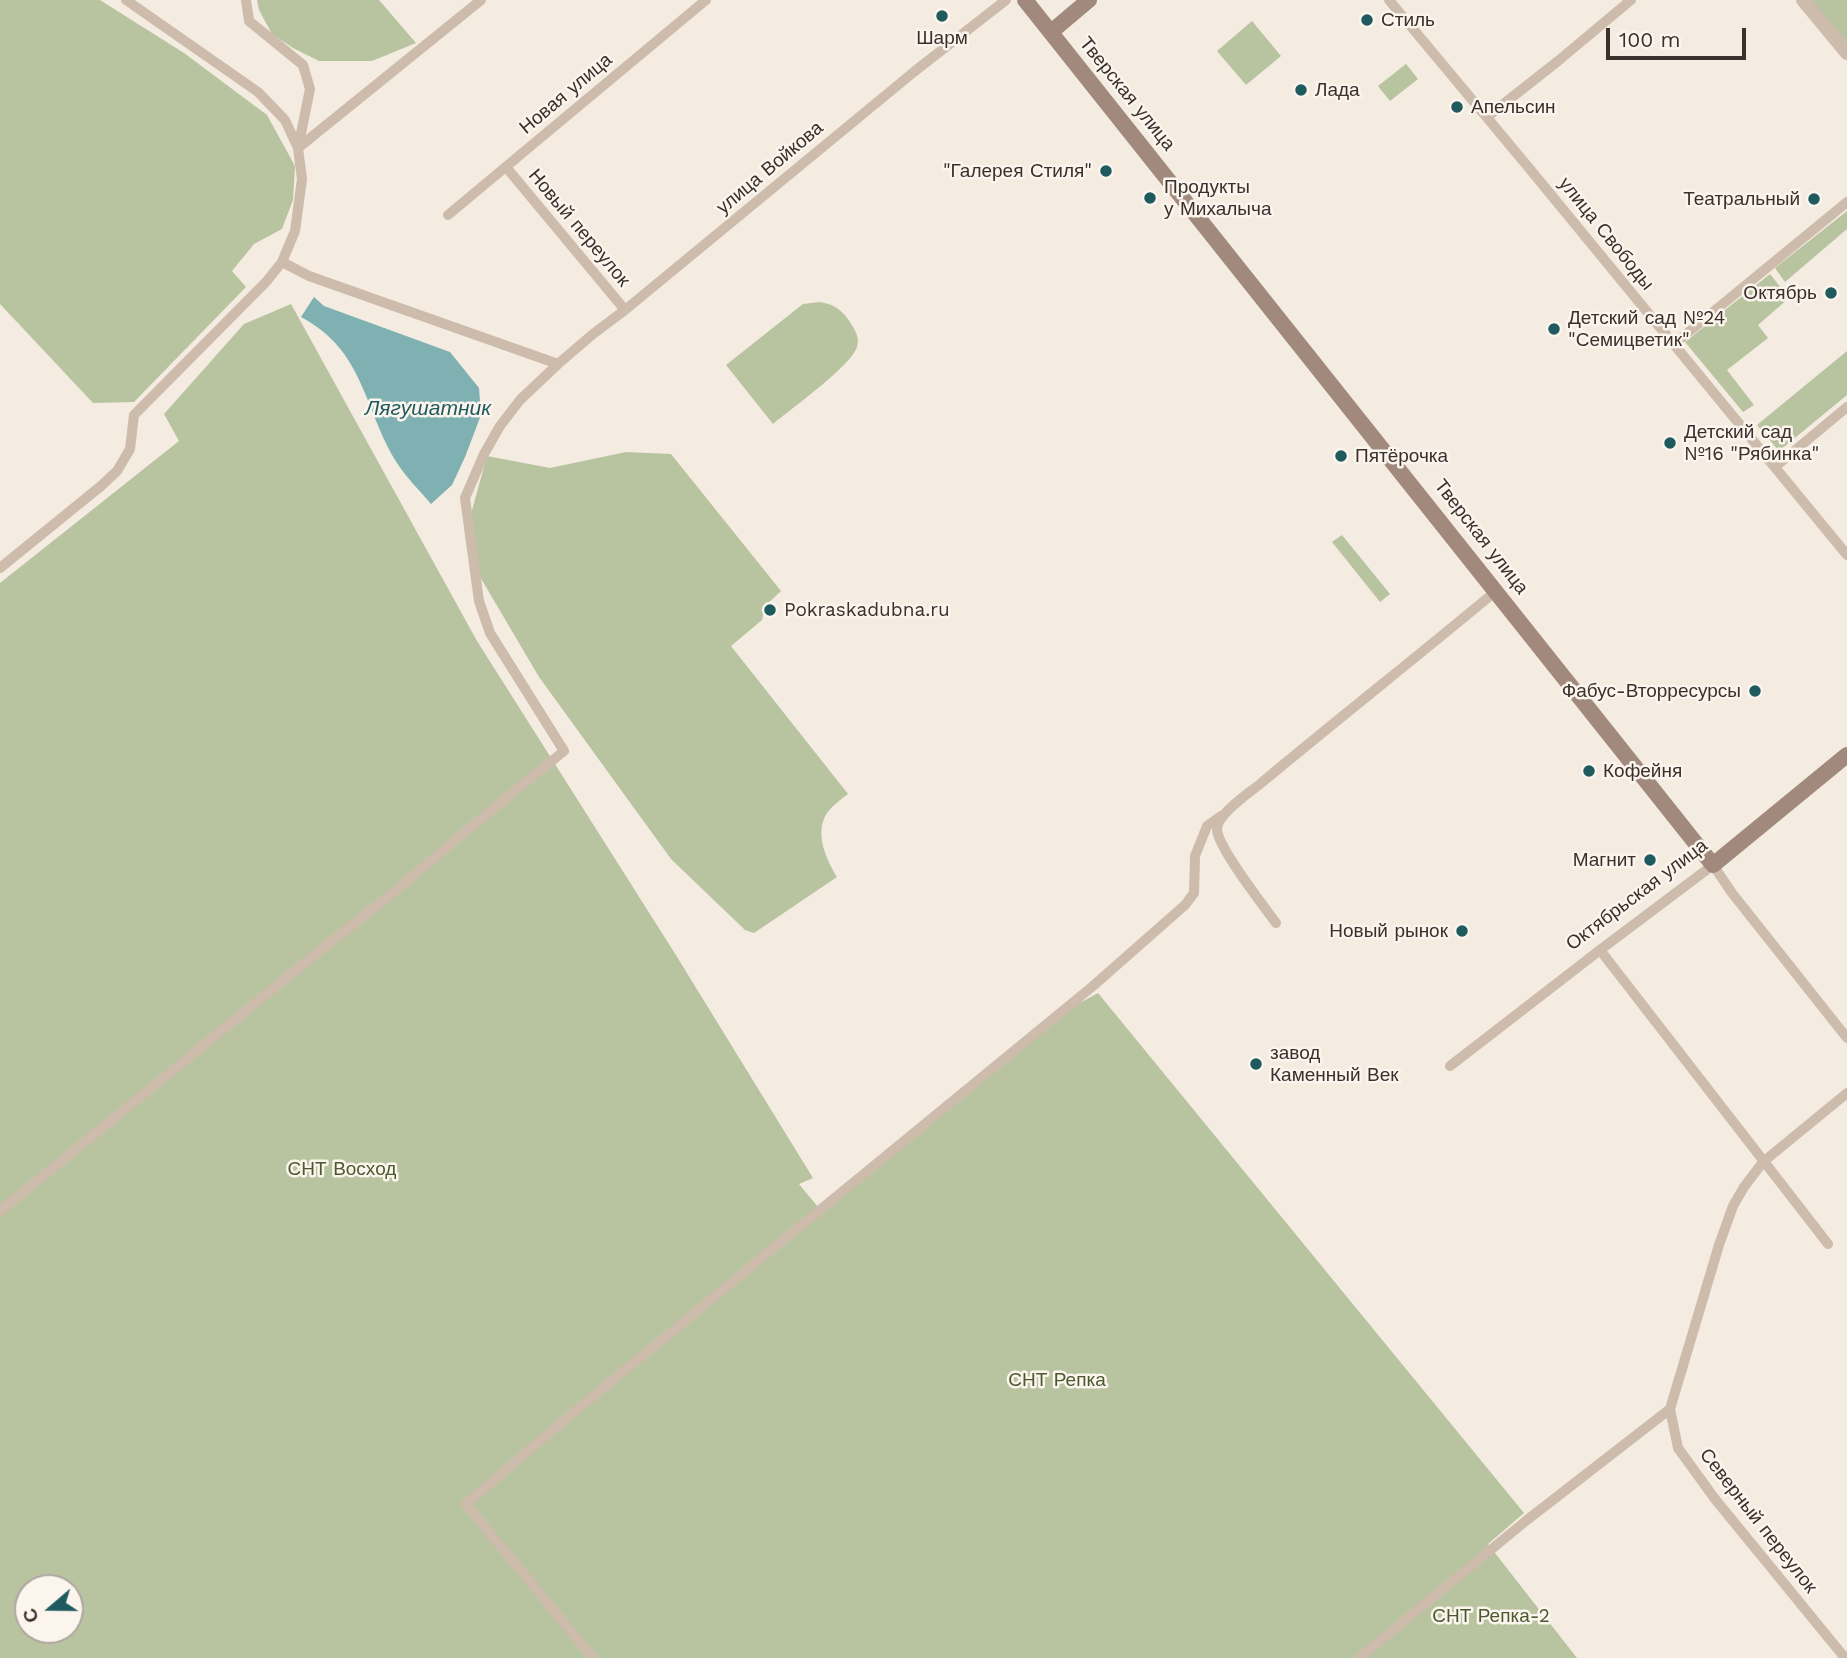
<!DOCTYPE html>
<html>
<head>
<meta charset="utf-8">
<style>
  body { margin:0 }
  #map { position:relative; width:1847px; height:1658px; overflow:hidden; background:#f4ebe1; font-family:"Work Sans",sans-serif }
  canvas { display:block }
  .north { position:absolute; left:14px; top:1574px; width:70px; height:70px; box-sizing:border-box; background:#fbf5ee; border:2px solid #aea6a0; border-radius:50%; rotate:250deg; font-size:19px; font-weight:700; line-height:28px; text-align:center; color:#3b302b }
  .north::after { content:''; display:block; margin:auto; width:24px; height:32px; background:#1f5a5e; clip-path:polygon(50% 0,100% 100%,50% 72%,0 100%) }
  .scale { position:absolute; left:1606px; top:28px; width:140px; height:32px; box-sizing:border-box; border:4px solid #3b302b; border-top:0; padding-left:9px; font-size:21px; line-height:24px; white-space:nowrap; color:#3b302b; -webkit-text-stroke:5px #fbf5ee; paint-order:stroke }
</style>
</head>
<body>
<div id="map">
<canvas width="1847" height="1658"></canvas>
<div class="north">С</div>
<div class="scale">100 m</div>
</div>
<script>
const ctx = document.querySelector('canvas').getContext('2d');
ctx.lineJoin = 'round';
function fillPath(path, color) { ctx.fillStyle = color; ctx.fill(path, 'evenodd'); }
function stroke(path, color, width, dash) { ctx.strokeStyle = color; ctx.lineWidth = width; ctx.lineCap = dash ? 'butt' : 'round'; ctx.setLineDash(dash || []); ctx.stroke(path); }
function drawText(font, color, halo, rows, align = 'center') {
  ctx.font = font + ' "Work Sans",sans-serif'; ctx.lineWidth = 5; ctx.setLineDash([]); ctx.textBaseline = 'middle'; ctx.strokeStyle = halo; ctx.fillStyle = color; for (const [text, x, y, turn = 0] of rows) {
    ctx.save(); ctx.translate(x, y); ctx.rotate((+turn || 0) * Math.PI / 180); ctx.textAlign = isNaN(turn) ? turn : align; if (halo) ctx.strokeText(text, 0, 0); ctx.fillText(text, 0, 0); ctx.restore();
  }
}
fillPath(new Path2D(`
  M0 0H100L184 53 267 115 295 166 293 200 282 229 254 244 232 271 246 287 134 402 93 403 0 304Z
  M257 0H379L416 43 372 61H319L293 48 272 34 259 10Z
  M1811 0H1847V44Z
  M1252 21 1281 56 1246 85 1217 51Z
  M1406 64 1418 79 1390 101 1378 86Z
  M1847 211V229L1785 282 1775 268Z
  M1770 274 1789 298 1758 325 1768 338 1727 370 1754 405 1743 412 1685 342Z
  M820 302C835 305 841 309 850 322 855 330 860 338 857 347 851 366 791 409 773 424L726 365 803 304Z
  M291 304 477 641 674 952 813 1178 799 1184 823 1213 1067 1010 1098 993 1524 1513 1488 1544 1577 1658H0V583L179 441 164 414 244 324ZM28 1588H70V1630H28Z
  M1847 351V395L1779 451 1757 425Z
  M626 452 671 454 781 591 765 606 762 620 731 646 848 794C841 799 833 805 827 813 814 833 826 859 837 877L754 933 745 930 671 859 539 677 476 570 469 521 487 456 550 468Z
  M1342 535 1390 594 1380 602 1332 542Z`), '#b8c4a0');
fillPath(new Path2D(`
  M314 297 324 306 450 352 479 388 481 415 465 457 452 485 431 504C420 491 406 477 397 463 363 408 365 351 301 317Z`), '#7fb0b2');
stroke(new Path2D(`
  M246 0 249 21 303 65 310 89 298 148
  M1389 0 1529 168 1847 555
  M1487 117 1558 61 1631 0
  M298 148 481 0
  M506 167 625 310
  M448 215 706 0
  M282 262 309 276 558 364
  M1674 344 1847 202
  M1775 467 1847 407
  M0 568 101 486 117 471 130 449 134 415 266 282 282 262 295 231 302 179 298 148 285 120 258 92 126 0
  M1276 923C1264 906 1217 847 1217 829 1217 814 1249 793 1260 784 1338 719 1418 656 1496 591
  M1600 950 1828 1244
  M1450 1066 1600 950 1713 865 1732 893 1847 1038
  M0 1211 318 952 389 896 461 835 564 751 490 633 479 601 465 498 484 454 500 426 520 400 558 364 593 334 625 310 915 71 1006 0
  M593 1658 466 1504 575 1411 1093 986 1185 905 1194 893 1195 856 1207 826 1221 816
  M1359 1658 1527 1520 1670 1409
  M1845 1658 1715 1499 1678 1448 1670 1409 1719 1245 1733 1206 1744 1187 1763 1162 1847 1093`), '#cdbbac', 10);
stroke(new Path2D(`
  M1803 0 1847 53`), '#cdbbac', 14);
stroke(new Path2D(`
  M1025 0 1713 865 1847 755
  M1051 32 1089 0`), '#a18a7d', 16);
for (const [x, y, r, color] of [
  [942,16,7,"#1f5a5e"],
  [1367,20,7,"#1f5a5e"],
  [1301,90,7,"#1f5a5e"],
  [1457,107,7,"#1f5a5e"],
  [1106,171,7,"#1f5a5e"],
  [1150,198,7,"#1f5a5e"],
  [1814,199,7,"#1f5a5e"],
  [1831,293,7,"#1f5a5e"],
  [1554,329,7,"#1f5a5e"],
  [1670,443,7,"#1f5a5e"],
  [1341,456,7,"#1f5a5e"],
  [770,610,7,"#1f5a5e"],
  [1755,691,7,"#1f5a5e"],
  [1589,771,7,"#1f5a5e"],
  [1650,860,7,"#1f5a5e"],
  [1462,931,7,"#1f5a5e"],
  [1256,1064,7,"#1f5a5e"]
]) { const dot = new Path2D(); dot.arc(x, y, r, 0, 2 * Math.PI); ctx.fillStyle = color; ctx.fill(dot); stroke(dot, '#fbf5ee', 2.5); }
drawText('19px', '#3b302b', '#fbf5ee', [
  ["Стиль",1381,20],
  ["Шарм",942,38,"center"],
  ["Лада",1315,90],
  ["Апельсин",1471,107],
  ["\"Галерея Стиля\"",1092,171,"right"],
  ["Продукты",1164,187],
  ["у Михалыча",1164,209],
  ["Театральный",1800,199,"right"],
  ["Октябрь",1817,293,"right"],
  ["Детский сад №24",1568,318],
  ["\"Семицветик\"",1568,340],
  ["Детский сад",1684,432],
  ["№16 \"Рябинка\"",1684,454],
  ["Пятёрочка",1355,456],
  ["Pokraskadubna.ru",784,610],
  ["Фабус-Вторресурсы",1741,691,"right"],
  ["Кофейня",1603,771],
  ["Магнит",1636,860,"right"],
  ["Новый рынок",1448,931,"right"],
  ["завод",1270,1053],
  ["Каменный Век",1270,1075]
], 'left');
drawText('19px', '#3b302b', '#fbf5ee', [
  ["Новая улица",566,94,-40],
  ["Тверская улица",1127,94,51],
  ["улица Войкова",770,168,-40],
  ["Новый переулок",579,228,50],
  ["улица Свободы",1606,234,51],
  ["Тверская улица",1481,537,52],
  ["Октябрьская улица",1637,895,-37],
  ["Северный переулок",1758,1521,52]
]);
drawText('19px', '#4a5a2e', '#fbf5ee', [
  ["СНТ Восход",342,1169],
  ["СНТ Репка",1057,1380],
  ["СНТ Репка-2",1491,1616]
]);
drawText('italic 21px', '#1f5a5e', '#fbf5ee', [
  ["Лягушатник",428,409]
]);
</script>
</body>
</html>
